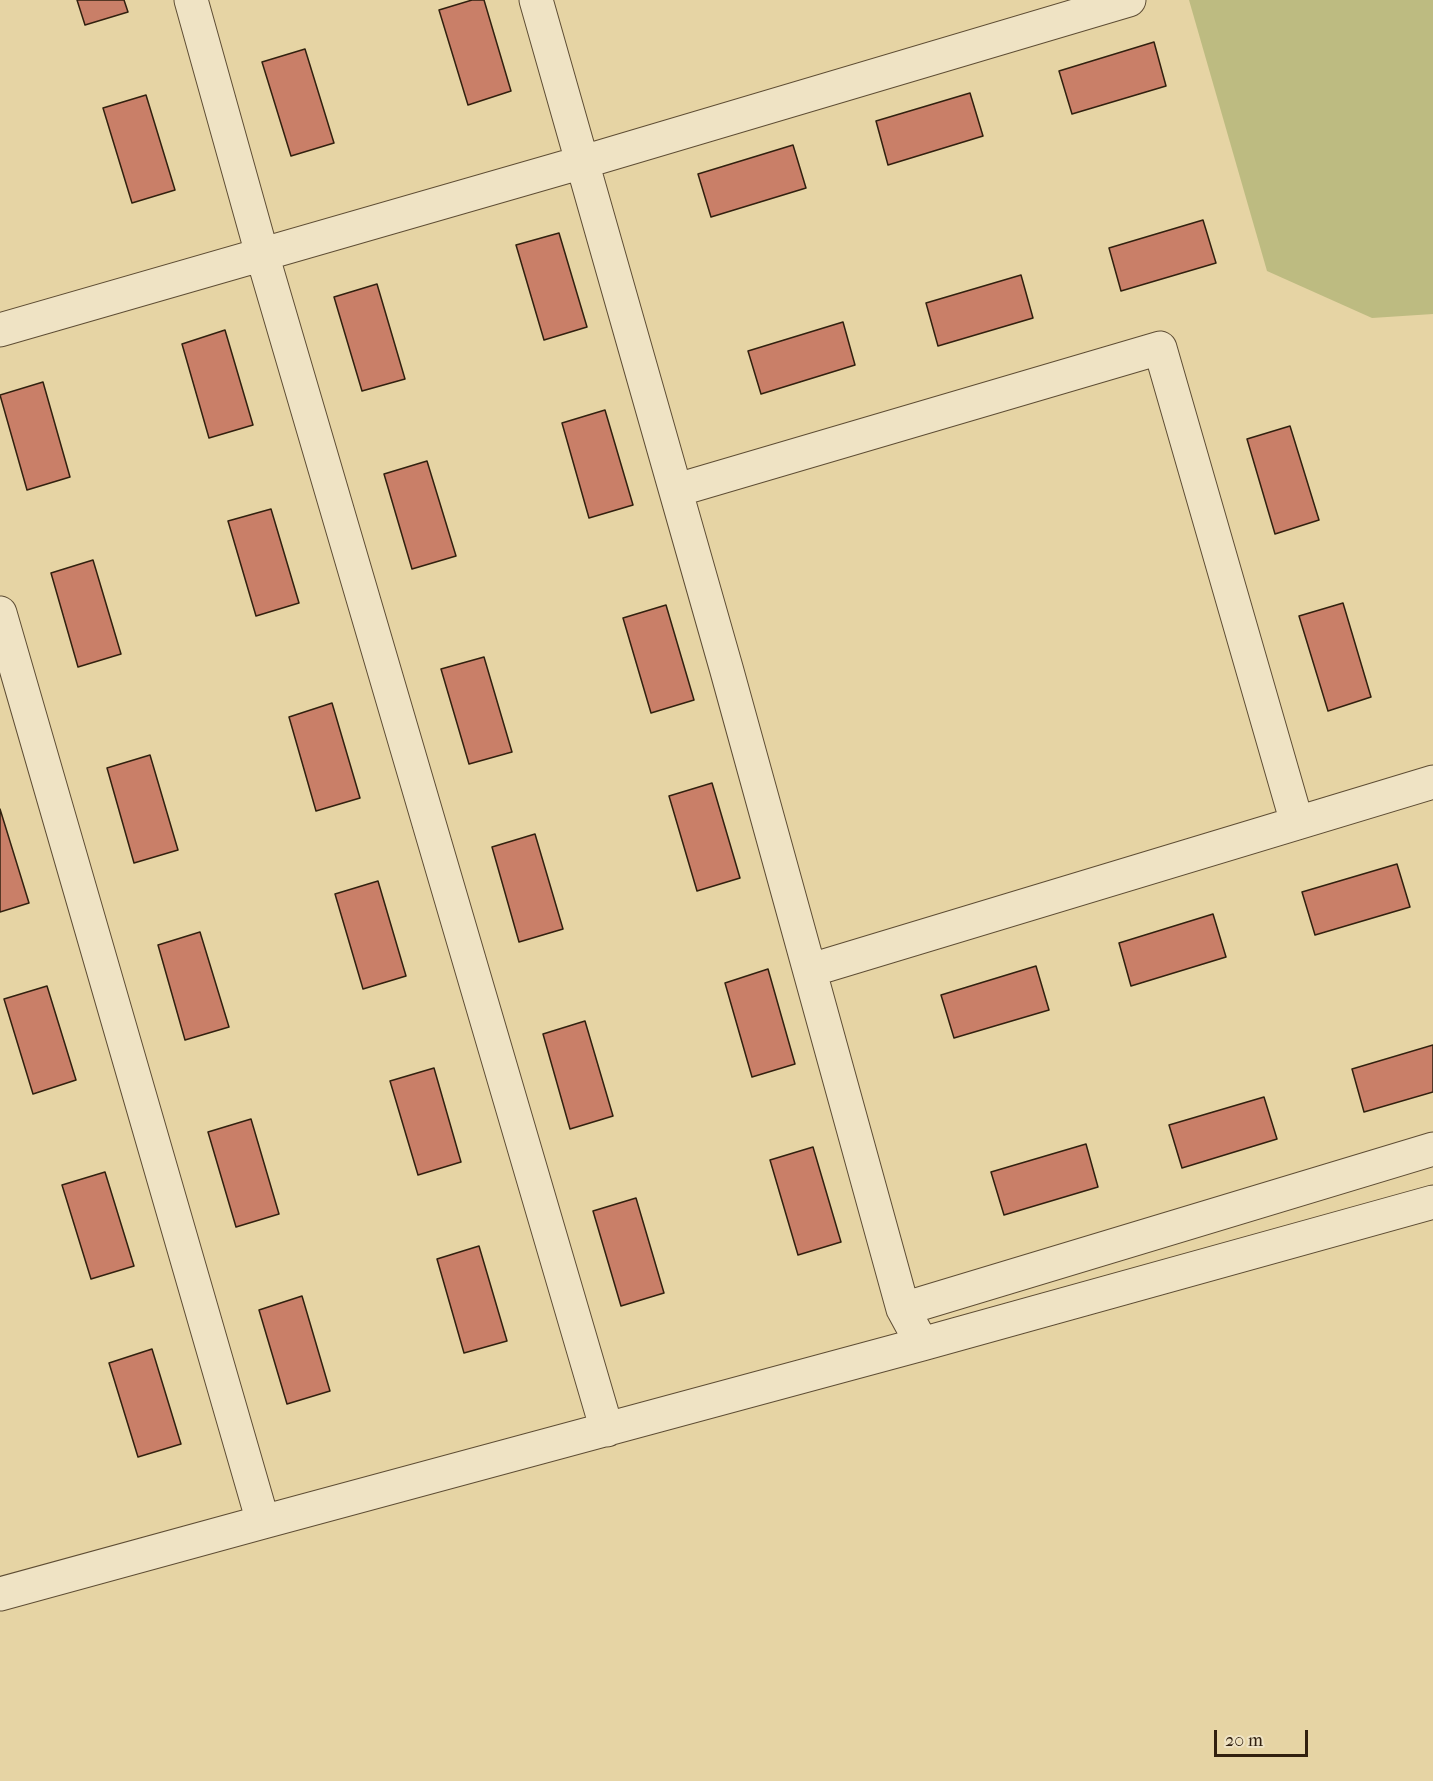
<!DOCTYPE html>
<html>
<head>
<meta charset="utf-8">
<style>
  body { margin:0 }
  #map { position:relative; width:1433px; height:1781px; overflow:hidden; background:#e6d4a4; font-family:"IM FELL French Canon",serif }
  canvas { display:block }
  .scale { position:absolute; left:1214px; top:1730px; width:94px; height:27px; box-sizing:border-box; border:3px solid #31200f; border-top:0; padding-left:8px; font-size:18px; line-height:21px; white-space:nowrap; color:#31200f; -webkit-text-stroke:4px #efe3c4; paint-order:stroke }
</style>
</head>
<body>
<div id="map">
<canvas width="1433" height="1781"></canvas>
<div class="scale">20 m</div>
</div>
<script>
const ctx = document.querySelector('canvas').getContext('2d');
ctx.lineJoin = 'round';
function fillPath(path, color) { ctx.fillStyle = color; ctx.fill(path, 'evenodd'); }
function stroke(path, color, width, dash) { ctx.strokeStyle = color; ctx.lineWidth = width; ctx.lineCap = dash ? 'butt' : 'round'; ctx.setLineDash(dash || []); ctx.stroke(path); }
fillPath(new Path2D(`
  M1189 0H1433V314L1372 318 1267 271Z`), '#bdbb81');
const building = new Path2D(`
  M77 0H124L128 12 85 25Z
  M472 0H484L511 91 468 105 439 10Z
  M1154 42 1166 86 1072 114 1059 71Z
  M305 49 334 143 291 156 262 62Z
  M970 93 983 136 888 165 876 121Z
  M146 95 175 190 132 203 103 108Z
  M793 145 806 188 711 217 698 174Z
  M1203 220 1216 263 1121 291 1109 248Z
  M559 233 587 327 544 340 516 245Z
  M1021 275 1033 318 938 346 926 303Z
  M377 284 405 379 362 391 334 297Z
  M843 322 855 365 761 394 748 351Z
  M225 330 253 425 209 438 182 344Z
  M43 382 70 477 27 490 0 395Z
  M605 410 633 505 589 518 562 423Z
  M1290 426 1319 520 1275 534 1247 439Z
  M427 461 456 556 412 569 384 474Z
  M271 509 299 603 256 616 228 521Z
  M93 560 121 654 78 667 51 573Z
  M1343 603 1371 697 1328 711 1299 616Z
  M666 605 694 700 651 713 623 618Z
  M484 657 512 752 469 764 441 669Z
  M332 703 360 798 316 811 289 717Z
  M150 755 178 850 134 863 107 768Z
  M712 783 740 878 697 891 669 796Z
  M0 809 29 903 0 912Z
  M535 834 563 929 519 942 492 847Z
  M1397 864 1410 907 1315 935 1302 892Z
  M378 881 406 976 363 989 335 894Z
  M1213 914 1226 957 1131 986 1119 943Z
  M200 932 229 1027 185 1040 158 945Z
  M1036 966 1049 1010 954 1038 941 995Z
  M768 969 795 1064 752 1077 725 983Z
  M47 986 76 1080 33 1094 4 999Z
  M585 1021 613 1116 570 1129 543 1034Z
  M1433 1045V1092L1364 1112 1352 1069Z
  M434 1068 461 1162 418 1175 390 1081Z
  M1264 1097 1277 1139 1182 1168 1169 1125Z
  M251 1119 279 1214 236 1227 208 1132Z
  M1086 1144 1098 1187 1004 1215 991 1172Z
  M813 1147 841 1242 798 1255 770 1160Z
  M105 1172 134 1266 91 1279 62 1185Z
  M636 1198 664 1293 621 1306 593 1211Z
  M479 1246 507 1341 464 1353 437 1259Z
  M302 1296 330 1391 287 1404 259 1310Z
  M152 1349 181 1444 138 1457 109 1363Z`);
fillPath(building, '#c97f68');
stroke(building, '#31200f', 1.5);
const minor = new Path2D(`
  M191 0 262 254 607 1430
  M536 0C662 435 784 872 903 1309L922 1344
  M0 330 583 162 1129 0
  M677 490 1160 348 1297 823
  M0 613 263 1522
  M811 970 1433 782
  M903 1309 1433 1149
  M0 1594 263 1522 922 1344 1433 1202`);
stroke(minor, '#5e4d34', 35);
stroke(minor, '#efe3c4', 33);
</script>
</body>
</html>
